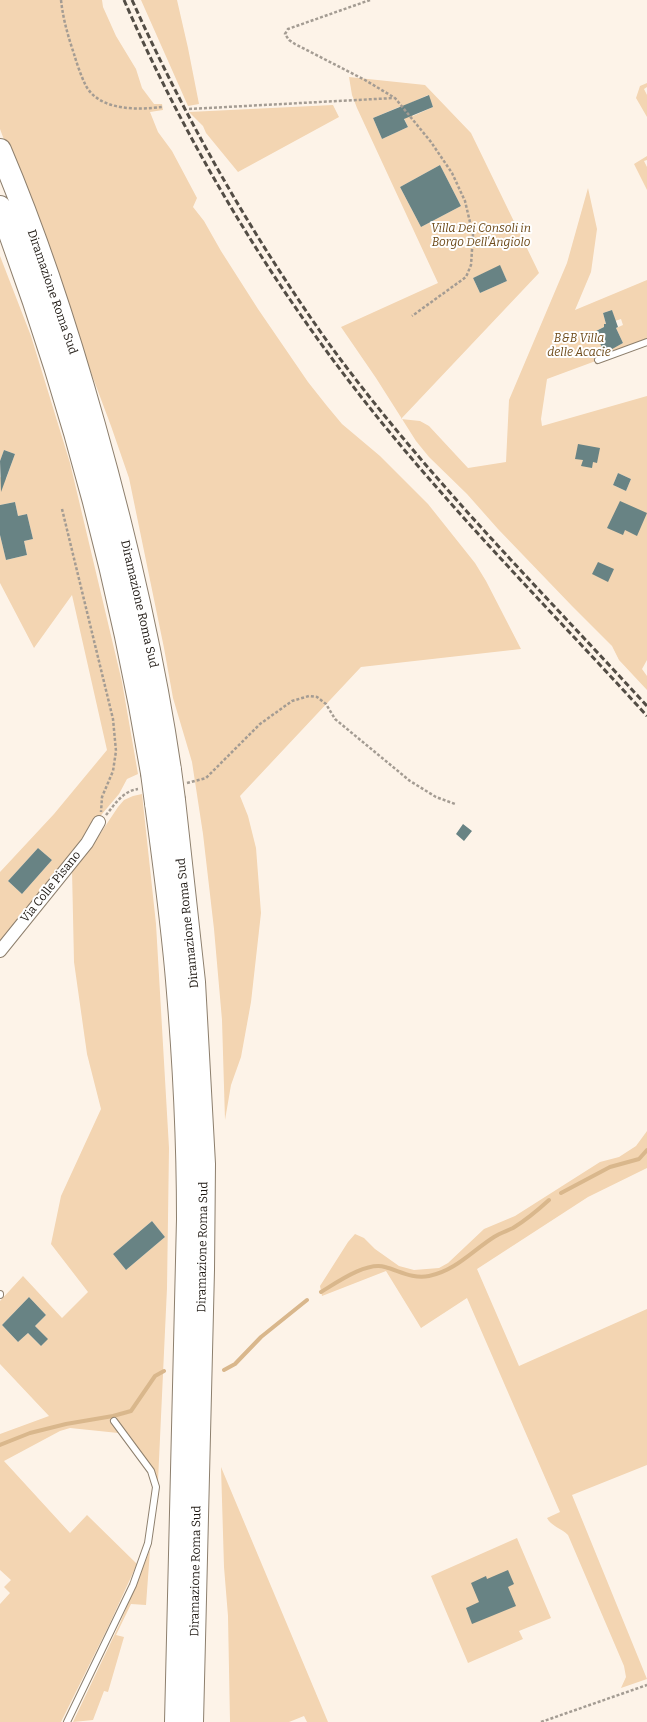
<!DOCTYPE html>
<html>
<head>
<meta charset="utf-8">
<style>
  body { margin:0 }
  canvas { display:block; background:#fdf3e8 }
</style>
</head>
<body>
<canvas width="647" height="1722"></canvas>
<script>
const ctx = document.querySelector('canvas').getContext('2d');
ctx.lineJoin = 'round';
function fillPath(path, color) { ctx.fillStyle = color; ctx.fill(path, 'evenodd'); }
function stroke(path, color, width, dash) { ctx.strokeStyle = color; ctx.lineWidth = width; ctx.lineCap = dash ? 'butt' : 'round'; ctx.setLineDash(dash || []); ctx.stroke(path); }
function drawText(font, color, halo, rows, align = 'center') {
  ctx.font = font + ' Bitter,serif'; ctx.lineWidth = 4; ctx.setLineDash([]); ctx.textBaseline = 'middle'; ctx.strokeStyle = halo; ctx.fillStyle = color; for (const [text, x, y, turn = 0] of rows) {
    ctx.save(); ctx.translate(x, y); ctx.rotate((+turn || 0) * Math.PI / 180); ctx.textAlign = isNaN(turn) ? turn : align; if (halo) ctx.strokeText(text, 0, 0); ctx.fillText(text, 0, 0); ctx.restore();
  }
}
fillPath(new Path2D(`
  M0 0H102L103 7 116 36 136 69 142 88 154 104H162L163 110 150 112 158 132 172 151 197 198 193 207 204 221 221 251 258 309 308 382 327 406 342 424 380 456 428 504 475 563 486 581 521 649 361 667 240 796 248 816 256 848 261 913 251 1002 241 1057 231 1085 225 1120 222 1020 214 929 203 834 192 762 173 698 164 648 129 478 111 426 0 129Z
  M141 0H177L188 48 199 104 188 106Z
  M349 77 425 85 471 133 539 273 401 419 420 421 429 426 468 468 506 462 509 400 567 263 588 188 597 229 591 272 575 310 647 280V342L547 379 541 419 542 426 647 396V660L642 669 647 676V690L619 660 612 646 572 606 498 529 467 494 429 457 416 441 376 378 341 327 438 283 357 108 352 95ZM428 95 433 107 413 116 408 104ZM399 107 408 127 382 139 373 118ZM440 165 461 206 421 227 400 187ZM500 266 507 281 480 293 473 278ZM612 310 615 321 621 319 623 325 616 328 623 343 605 352 594 332 604 327V324H606L603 313ZM618 473 631 479 626 491 613 485Z
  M647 83V87L644 89 647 95V117L636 98 640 86Z
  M333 105 339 117 238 172 206 133 203 126 189 112Z
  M647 156V160L644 161 647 167V190L634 164Z
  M0 256 31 336 70 463 122 682 138 774 127 779 119 794 102 814 95 826 83 842 53 875 0 942V872L54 814 107 750 72 595 34 648 0 583V535L6 560 27 555 24 541 33 539 27 514 18 516 15 502 0 505V477L6 479 15 454 4 450 0 461ZM38 848 52 860 22 894 8 881Z
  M142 794 156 924 169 1148 167 1288 158 1481 151 1466 128 1434 70 1428 60 1431 4 1461 70 1533 87 1515 137 1564 110 1623 61 1722H0V1604L10 1593 4 1587 11 1580 0 1570V1434L49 1416 0 1364V1301L23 1276 62 1318 88 1292 51 1244 61 1196 101 1109 87 1054 74 962 72 870 90 849 118 807 124 800 133 796ZM152 1221 165 1237 126 1270 113 1254ZM29 1297 46 1315 35 1326 47 1339 41 1346 28 1333 18 1342 2 1325Z
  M647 1131V1168L588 1197 477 1269 519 1366 647 1309V1465L572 1495 647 1679 621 1688 626 1677 624 1666 568 1535C561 1528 551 1526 547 1518L560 1512 467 1298 421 1328 386 1271 322 1296 320 1286 348 1242 355 1234 364 1238 375 1249 399 1266 414 1270 439 1268 448 1263 484 1229 515 1216 600 1162 619 1157 636 1146Z
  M221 1467 328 1722H307L304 1716 289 1722H230L228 1616 224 1567Z
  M517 1538 551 1618 519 1631 523 1639 468 1663 431 1576Z
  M150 1550 146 1605 131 1604 116 1635 124 1637 108 1692 104 1691 93 1720 73 1722 120 1623Z`), '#f3d5b2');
stroke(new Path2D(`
  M561 1193 610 1167 639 1159 647 1150
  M321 1292C336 1283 367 1261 385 1267 400 1271 412 1279 429 1276 455 1271 472 1251 494 1237 500 1233 507 1231 513 1228 526 1220 538 1210 549 1200
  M224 1370 235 1364 261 1337 307 1300
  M0 1445 30 1433 66 1424 113 1416 131 1411 155 1376 164 1371`), '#d9b78c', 4);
fillPath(new Path2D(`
  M429 95 433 107 404 119 408 127 382 139 373 118Z
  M440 165 461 206 421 227 400 187Z
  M500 265 507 281 480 293 473 278Z
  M612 310 618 327 616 328 623 343 605 353 594 332 604 327V324H606L603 313Z
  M578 444 600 448 597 463 593 462 592 468 581 466 583 460 575 459Z
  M4 450 15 454 1 492 0 461Z
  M618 473 631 479 626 491 613 485Z
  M620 501 647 513 637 536 625 530 623 535 607 528Z
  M15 502 18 516 27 514 33 539 24 541 27 555 6 560 0 535V505Z
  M598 562 614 569 608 582 592 574Z
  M463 824 472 831 464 841 456 834Z
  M38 848 52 860 22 894 8 881Z
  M152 1221 165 1237 126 1270 113 1254Z
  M29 1297 46 1315 35 1326 48 1339 41 1346 28 1333 18 1342 2 1325Z
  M508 1570 514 1584 508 1587 516 1606 472 1624 466 1608 479 1602 471 1583 486 1576 487 1579Z`), '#688384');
const lane = new Path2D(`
  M598 360 647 342
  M0 1294V1295
  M67 1722 133 1585 148 1543 156 1487 151 1471 114 1421`);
const street = new Path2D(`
  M0 951 87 843 99 822`);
const highway = new Path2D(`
  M0 150C38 239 68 332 94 425 126 539 153 653 170 770
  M0 207C69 390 120 581 152 773
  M174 800 194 982 204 1164 203 1270 192 1722
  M156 803C164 862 172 921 177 980 184 1060 188 1139 188 1219L176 1722`);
stroke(lane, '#8d7f6d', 8);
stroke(street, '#8d7f6d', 14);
stroke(highway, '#8d7f6d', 24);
stroke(new Path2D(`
  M61 0C63 19 68 36 74 54 77 64 81 76 86 86 100 111 138 110 162 107
  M370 0 288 29 285 34 289 40 295 44 365 80 395 98 431 142 452 173 465 201 473 235 471 265 466 277 412 316
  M189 109 394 98
  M62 509 113 719 116 751 113 771 102 797 101 812
  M187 783 206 778 260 724 292 701 309 696 317 697 326 704 335 719 410 781 436 797 455 804
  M106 815C115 804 123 791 138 789
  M541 1722 647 1685`), '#a49c93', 2.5, [3, 2]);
stroke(lane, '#fff', 6);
stroke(street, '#fff', 12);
stroke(highway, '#fff', 22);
stroke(new Path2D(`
  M124 0C184 137 261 267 352 385 442 502 548 607 647 716
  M132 0C186 120 251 234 327 341 422 472 538 587 647 706`), '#534d45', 3, [6, 3]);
const highwayBridge = new Path2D(`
  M170 770 174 800
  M152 773 156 803`);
stroke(highwayBridge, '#8d7f6d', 24, []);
stroke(highwayBridge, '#fff', 22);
drawText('italic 12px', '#6e4b1a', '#fff', [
  ["Villa Dei Consoli in",481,229],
  ["Borgo Dell'Angiolo",481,243],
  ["B&B Villa",579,339],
  ["delle Acacie",579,353]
]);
drawText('12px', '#1d1711', '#fff', [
  ["Diramazione Roma Sud",52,292,71],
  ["Diramazione Roma Sud",139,604,77],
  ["Via Colle Pisano",51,887,-51],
  ["Diramazione Roma Sud",188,923,-96],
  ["Diramazione Roma Sud",203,1247,-89],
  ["Diramazione Roma Sud",196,1571,-89]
]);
</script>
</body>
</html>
